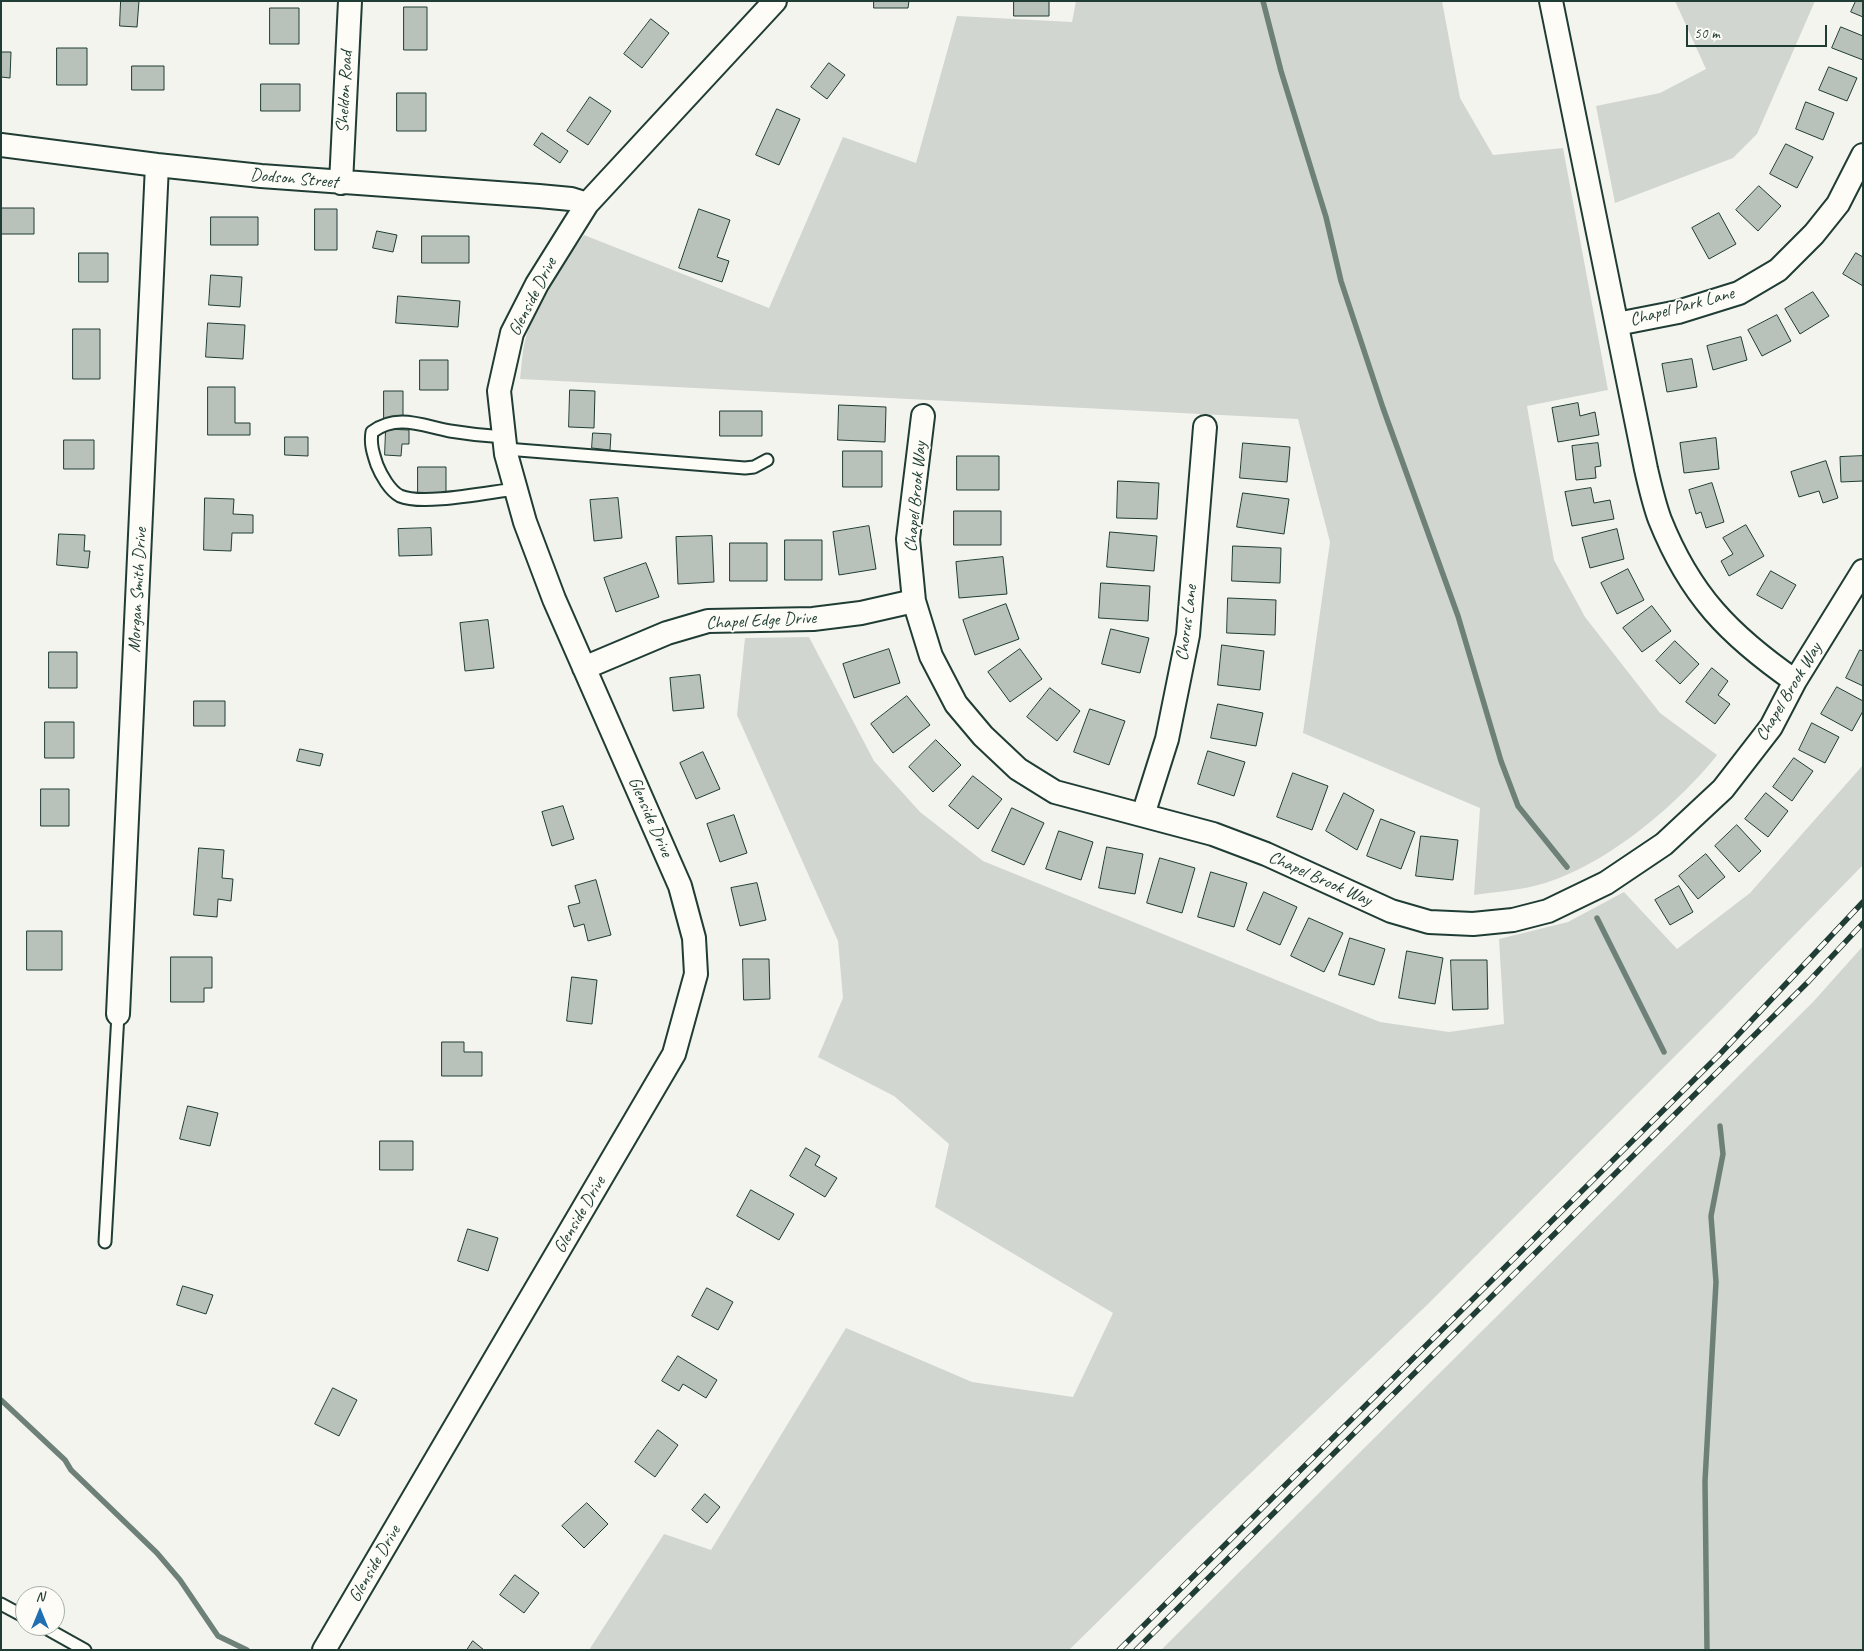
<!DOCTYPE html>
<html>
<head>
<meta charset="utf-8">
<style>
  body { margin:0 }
  #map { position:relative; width:1864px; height:1651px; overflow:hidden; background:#f4f4ef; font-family:Caveat,sans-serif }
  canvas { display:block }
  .frame { position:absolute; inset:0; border:2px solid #1f3d34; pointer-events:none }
  .north { position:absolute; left:15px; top:1586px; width:50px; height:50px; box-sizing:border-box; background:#fdfcf7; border:1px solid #a4b0a9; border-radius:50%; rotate:0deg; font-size:14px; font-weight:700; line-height:20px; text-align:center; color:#1f3d34 }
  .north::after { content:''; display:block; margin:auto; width:18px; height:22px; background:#1f6fb2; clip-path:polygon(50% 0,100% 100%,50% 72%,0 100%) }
  .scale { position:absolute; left:1686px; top:25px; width:141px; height:22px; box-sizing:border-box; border:2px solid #1f3d34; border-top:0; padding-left:6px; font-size:15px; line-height:18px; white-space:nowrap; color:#1f3d34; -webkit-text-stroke:4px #fdfcf7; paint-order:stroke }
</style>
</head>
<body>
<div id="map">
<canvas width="1864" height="1651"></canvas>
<div class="frame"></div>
<div class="north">N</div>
<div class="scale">50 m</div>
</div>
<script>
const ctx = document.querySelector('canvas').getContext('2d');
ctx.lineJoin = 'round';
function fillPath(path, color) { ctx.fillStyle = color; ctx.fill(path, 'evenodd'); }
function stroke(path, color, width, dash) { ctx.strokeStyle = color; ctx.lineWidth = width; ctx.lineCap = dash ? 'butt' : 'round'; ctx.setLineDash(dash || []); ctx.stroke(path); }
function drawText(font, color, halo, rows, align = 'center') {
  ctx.font = font + ' Caveat,sans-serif'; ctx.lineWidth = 4; ctx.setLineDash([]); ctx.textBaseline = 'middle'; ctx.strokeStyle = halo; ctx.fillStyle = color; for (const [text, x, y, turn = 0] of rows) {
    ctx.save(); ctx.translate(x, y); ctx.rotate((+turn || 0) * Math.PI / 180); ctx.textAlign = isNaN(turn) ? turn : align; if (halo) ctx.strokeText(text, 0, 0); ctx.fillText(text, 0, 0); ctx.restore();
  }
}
fillPath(new Path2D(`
  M1076 1H1442L1460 98 1493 155 1563 148 1608 390 1527 406 1554 560 1585 617 1660 713 1717 755C1676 807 1599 871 1534 886 1514 891 1493 892 1474 895L1480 808 1303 733 1330 542 1298 419 520 379C522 365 522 350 526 337 538 299 561 267 584 235L769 308 843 137 916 163 957 16 1072 22Z
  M1675 1H1815L1757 134 1733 158 1615 203 1596 106 1660 93 1706 69Z
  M809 637 874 761 920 812 983 861 1380 1022 1449 1032 1504 1024 1499 939 1568 922 1624 892 1677 949 1750 893 1863 765V865L1725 1006 1427 1305 1193 1528 1069 1650H589L664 1534 711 1550 846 1328 972 1382 1073 1397 1113 1313 935 1207 949 1144 894 1096 818 1057 843 998 838 941 737 715 745 638Z
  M1863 946V1650H1161L1813 1002Z`), '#d1d6d1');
stroke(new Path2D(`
  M1263 1 1281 71 1326 217 1341 281 1383 408 1458 616 1501 761 1518 806 1567 867
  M1597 918 1664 1052
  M1 1400 65 1460 71 1470 157 1553 180 1580 218 1636 247 1650
  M1707 1650 1705 1481 1716 1282 1711 1216 1723 1154 1720 1126`), '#6e8179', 5.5);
const building = new Path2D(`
  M121 1H139L137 27 120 26Z
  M874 1H909L908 8H874Z
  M1014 1H1049V16H1014Z
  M1856 1H1863V17L1851 12Z
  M404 7H427V50H404Z
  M270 8H299V44H270Z
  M651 19 669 33 642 68 624 54Z
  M1841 27 1863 36V60L1832 48Z
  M57 48H87V85H57Z
  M1 52H11L10 78 1 77Z
  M829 63 845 75 827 99 811 87Z
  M132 66H164V90H132Z
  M1829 67 1857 78 1847 101 1819 90Z
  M261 84H300V111H261Z
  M397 93H426V131H397Z
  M590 97 611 111 588 145 567 131Z
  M1806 102 1834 113 1823 140 1796 129Z
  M777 109 800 119 779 165 756 155Z
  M542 133 568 151 560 163 534 145Z
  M1786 144 1813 157 1797 188 1770 174Z
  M1759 186 1781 206 1758 231 1736 210Z
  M1 208H34V234H1Z
  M315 209H337V250H315Z
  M699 209 730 220 717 257 729 261 722 282 679 268Z
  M1719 213 1736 244 1709 259 1692 228Z
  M211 217H258V245H211Z
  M377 231 397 235 393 252 373 248Z
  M422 236H469V263H422Z
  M79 253H108V282H79Z
  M1856 253 1863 257V286L1843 274Z
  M211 275 242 277 240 307 209 305Z
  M1813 292 1829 316 1800 334 1785 309Z
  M398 296 460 301 458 327 396 323Z
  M1777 315 1791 341 1762 356 1748 330Z
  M208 323 245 325 243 359 206 357Z
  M73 329H100V379H73Z
  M1741 337 1747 360 1713 370 1707 346Z
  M1692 359 1697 387 1667 392 1662 364Z
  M420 360H448V390H420Z
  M208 387H235V423H250V435H208Z
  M570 390 595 391 594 428 569 427Z
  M384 391H403V419H384Z
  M1578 403 1580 416 1595 412 1599 435 1558 442 1552 408Z
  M839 405 886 407 885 442 838 440Z
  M720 411H762V436H720Z
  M386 429 409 430V444H402L401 456 385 455Z
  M593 433 611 434 610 450 592 448Z
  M285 437H308V456L285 455Z
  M1716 438 1719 469 1684 473 1680 443Z
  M64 440H94V469H64Z
  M1243 443 1290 447 1287 482 1240 478Z
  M1598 443 1601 466 1595 467 1596 478 1576 480 1572 446Z
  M843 451H882V487H843Z
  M957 456H999V490H957Z
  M1863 456V481L1841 482 1840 457Z
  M1826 461 1838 498 1823 503 1819 491 1799 497 1791 472Z
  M418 467H446V495H418Z
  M1118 481 1159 483 1157 519 1117 518Z
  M1712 483 1724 522 1706 528 1701 512 1696 514 1689 490Z
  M1591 488 1594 503 1610 500 1614 519 1572 526 1565 492Z
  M1243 493 1289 499 1284 534 1237 527Z
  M205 498 234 499 233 514 253 515V533H232L231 551 204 550Z
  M618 498 622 538 594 541 590 500Z
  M954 511H1001V545H954Z
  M1746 525 1764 556 1729 576 1721 561 1733 554 1723 538Z
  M869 526 876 569 839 575 833 532Z
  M431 528 432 555 399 556 398 529Z
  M1617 529 1624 559 1590 568 1582 538Z
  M1110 532 1157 536 1154 571 1107 567Z
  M59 534 85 535 84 551H90L88 568 57 565Z
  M712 536 714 582 678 584 676 537Z
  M785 540H822V580H785Z
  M730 543H767V581H730Z
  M1233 546 1281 548 1280 583 1232 581Z
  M1003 557 1007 594 959 598 956 562Z
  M646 563 659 597 616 612 604 578Z
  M1628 569 1644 600 1617 614 1601 583Z
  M1771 571 1796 585 1782 609 1757 595Z
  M1101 583 1150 586 1148 621 1099 618Z
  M1228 598 1276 600 1275 635 1227 633Z
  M1006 604 1019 639 975 655 963 620Z
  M1652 606 1671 631 1642 652 1623 628Z
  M488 620 494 668 465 671 460 623Z
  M1111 629 1149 638 1140 673 1102 664Z
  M1675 641 1699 664 1680 684 1656 661Z
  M1222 645 1264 651 1260 690 1218 685Z
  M889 649 900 683 854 698 843 664Z
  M1020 649 1042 679 1010 702 988 672Z
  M1860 650 1863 651V686L1846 678Z
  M49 652H77V688H49Z
  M1712 668 1728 681 1718 695 1730 704 1715 724 1686 702Z
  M700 675 704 708 673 711 670 678Z
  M1837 687 1863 701V711L1852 731 1821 714Z
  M1050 688 1080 711 1057 741 1027 717Z
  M907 696 930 725 893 753 871 724Z
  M194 701H225V726H194Z
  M1218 704 1263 713 1256 746 1211 738Z
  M1090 709 1125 721 1109 765 1074 752Z
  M45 722H74V758H45Z
  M1812 723 1839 737 1825 763 1799 750Z
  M936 740 961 765 933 792 909 767Z
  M300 749 323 754 320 766 297 761Z
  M1208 751 1245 762 1234 796 1198 784Z
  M703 752 720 789 696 799 680 763Z
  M1794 758 1813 771 1792 801 1773 787Z
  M1293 773 1328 786 1312 830 1277 817Z
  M973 776 1002 799 978 829 949 806Z
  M41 789H69V826H41Z
  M1344 793 1374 810 1357 850 1326 831Z
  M1766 793 1788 811 1768 837 1745 819Z
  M563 806 574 839 552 846 542 812Z
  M1012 808 1044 823 1024 865 992 851Z
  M734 815 747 853 720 862 707 824Z
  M1381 819 1415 832 1401 869 1367 856Z
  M1737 825 1761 851 1739 872 1715 846Z
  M1059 831 1093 842 1081 880 1046 869Z
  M1421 836 1458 840 1453 880 1416 876Z
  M1107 847 1143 854 1135 894 1099 888Z
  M199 848 224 850 222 878 233 879 231 901 218 899 217 917 194 915Z
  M1706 854 1725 877 1698 899 1679 876Z
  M1160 858 1195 868 1182 913 1147 903Z
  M1211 872 1247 883 1234 927 1198 917Z
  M596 880 611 935 588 941 584 924 574 927 568 906 580 903 575 886Z
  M757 883 766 920 740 926 731 888Z
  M1679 886 1693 912 1670 925 1655 900Z
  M1264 892 1297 907 1280 945 1247 930Z
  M1309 918 1343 933 1324 972 1291 956Z
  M27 931H62V970H27Z
  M1350 938 1385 949 1374 985 1339 975Z
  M1407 951 1443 958 1435 1004 1399 998Z
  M171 957H212V988H204V1002H171Z
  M743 959H769L770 999 744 1000Z
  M1451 960H1487L1488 1009 1453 1010Z
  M572 977 597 980 592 1024 567 1021Z
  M442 1042H464V1052H482V1076H442Z
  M188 1106 218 1113 210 1146 180 1139Z
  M380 1141H413V1170H380Z
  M806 1148 820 1156 815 1165 837 1178 825 1197 790 1176Z
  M751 1190 794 1214 779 1240 737 1216Z
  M468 1229 498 1238 488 1271 458 1261Z
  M183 1286 213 1295 206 1314 177 1305Z
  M707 1288 733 1302 718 1330 692 1316Z
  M678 1356 717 1380 706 1398 683 1384 679 1391 662 1381Z
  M333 1388 357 1400 339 1436 315 1424Z
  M658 1430 678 1445 655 1477 635 1462Z
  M705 1494 720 1507 707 1523 692 1510Z
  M587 1503 608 1524 584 1548 562 1526Z
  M515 1575 539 1593 524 1613 500 1595Z
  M473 1641 484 1650H467Z`);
fillPath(building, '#b9c1bb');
stroke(building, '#1f3d34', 1);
const service = new Path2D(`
  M504 437C486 436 468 434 450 431 423 426 397 413 372 432 370 444 373 453 377 465 381 475 390 491 400 496 423 506 489 492 516 489
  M506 449 745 468 754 467 767 460
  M105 1242 118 1014
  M1 1604 25 1617
  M42 1626 85 1650`);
const minor = new Path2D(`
  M1551 1 1646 469C1650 486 1654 504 1660 520 1690 595 1729 635 1795 681
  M1 145 157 165 261 176 539 196 571 199 587 204
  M341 183 350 1
  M1617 324 1678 312 1739 293 1778 270 1814 234 1838 204 1863 155
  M923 416 908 539 914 601 931 656 956 704 983 736 1018 769 1055 792 1213 834 1266 854 1391 911 1429 922 1473 924 1513 920 1548 911 1606 883 1664 844 1723 789 1771 727 1795 681 1863 571
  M584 668 667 633 708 621 813 619 861 613 914 601
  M1143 815 1167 739 1188 635 1205 427
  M118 1014 157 165
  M324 1650 674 1054 696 974 694 938 680 886 554 599 525 522 506 454 499 391 512 333 537 284 587 204 775 1`);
stroke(service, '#1f3d34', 15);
stroke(minor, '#1f3d34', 26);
stroke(service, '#fdfcf7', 11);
stroke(minor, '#fdfcf7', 22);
const rail = new Path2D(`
  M1119 1650 1719 1055 1863 902
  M1136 1650 1809 981 1863 923`);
stroke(rail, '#1f3d34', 5.5);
stroke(rail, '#fdfcf7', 4, [11]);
drawText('18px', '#1f3d34', '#fdfcf7', [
  ["Sheldon Road",345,92,-87],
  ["Dodson Street",294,179,5],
  ["Glenside Drive",533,297,-63],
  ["Chapel Park Lane",1682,307,-15],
  ["Chapel Brook Way",916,497,-85],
  ["Morgan Smith Drive",138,590,-87],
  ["Chapel Edge Drive",761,621,-3],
  ["Chorus Lane",1187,623,-83],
  ["Chapel Brook Way",1789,692,-59],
  ["Glenside Drive",650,817,66],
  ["Chapel Brook Way",1320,879,24],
  ["Glenside Drive",580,1215,-60],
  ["Glenside Drive",375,1564,-60]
]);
</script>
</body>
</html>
